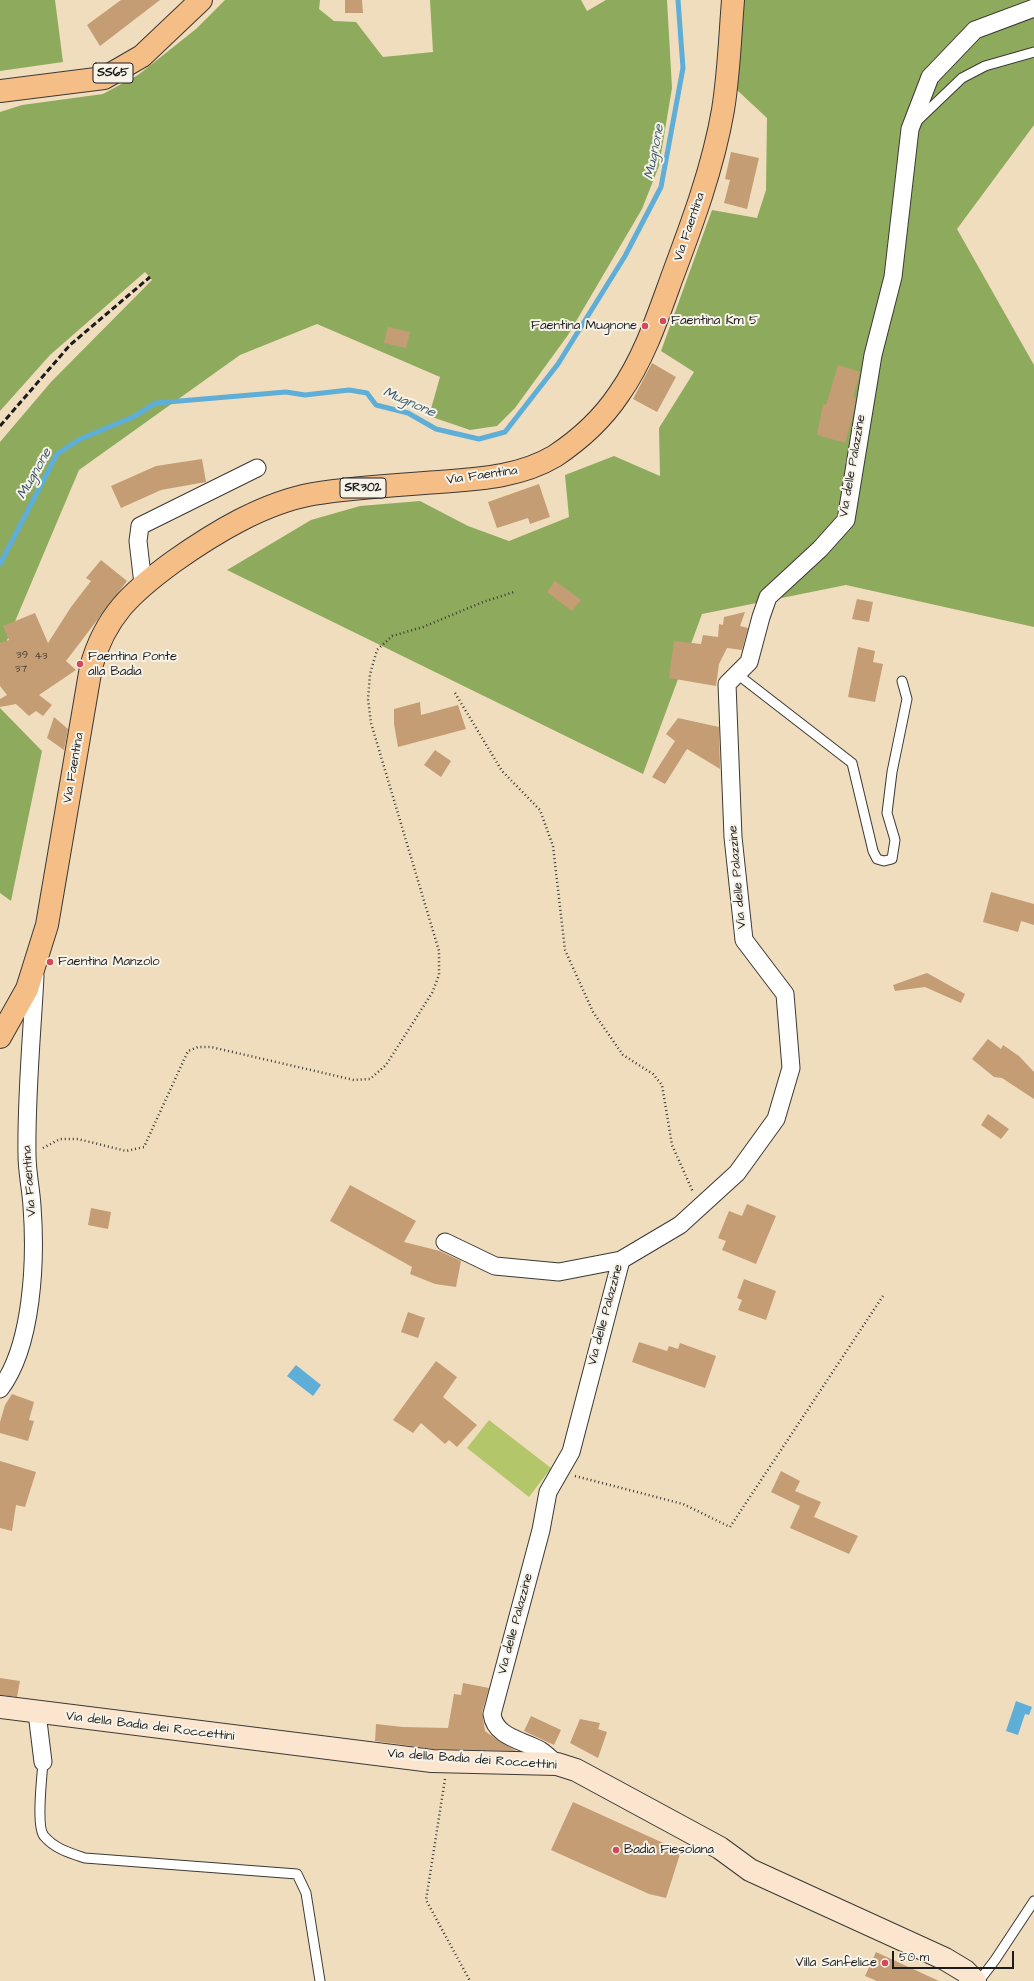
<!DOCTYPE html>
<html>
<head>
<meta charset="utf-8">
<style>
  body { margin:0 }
  #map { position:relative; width:1034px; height:1981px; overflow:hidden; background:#f0ddbe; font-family:"Architects Daughter",sans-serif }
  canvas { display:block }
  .scale { position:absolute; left:892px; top:1951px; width:122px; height:18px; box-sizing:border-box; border:2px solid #1c1c1c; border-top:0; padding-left:5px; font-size:12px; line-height:14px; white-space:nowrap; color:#1c1c1c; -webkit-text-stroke:3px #f7f3e8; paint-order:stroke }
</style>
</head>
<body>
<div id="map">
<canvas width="1034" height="1981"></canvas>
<div class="scale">50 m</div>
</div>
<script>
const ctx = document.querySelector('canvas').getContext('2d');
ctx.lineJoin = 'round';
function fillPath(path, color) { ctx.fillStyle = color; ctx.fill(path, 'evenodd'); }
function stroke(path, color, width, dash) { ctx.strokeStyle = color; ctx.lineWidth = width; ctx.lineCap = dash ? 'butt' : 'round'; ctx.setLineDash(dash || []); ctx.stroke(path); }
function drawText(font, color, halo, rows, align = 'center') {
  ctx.font = font + ' "Architects Daughter",sans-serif'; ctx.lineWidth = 4; ctx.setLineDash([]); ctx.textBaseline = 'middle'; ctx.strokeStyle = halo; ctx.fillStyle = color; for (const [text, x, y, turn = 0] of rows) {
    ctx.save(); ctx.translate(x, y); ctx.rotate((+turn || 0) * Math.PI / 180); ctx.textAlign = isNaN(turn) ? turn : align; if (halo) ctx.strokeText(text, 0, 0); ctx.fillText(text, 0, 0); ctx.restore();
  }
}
fillPath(new Path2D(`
  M489 1420 551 1468 529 1497 467 1448Z`), '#b3c669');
fillPath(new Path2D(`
  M0 0H55L63 62 0 71Z
  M225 0H320L319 9 334 21 356 22 383 57 433 52 430 0H581L587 11 606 0H667L672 88 659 166 642 209 568 335 515 408 497 426 470 430 429 416 440 377 317 324 240 355 79 470 0 657V442L51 382 152 280 145 272 50 355 0 411V112L22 105 103 94 138 75 196 29Z
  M742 0H1034V125L957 229 1034 365V627L846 585 702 614 643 774 227 570 311 520 360 506 420 501 468 526 509 541 569 517 565 475 614 456 660 476 659 428 694 372 661 351 712 210 757 218 766 190 767 118 737 90Z
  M0 708 42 751 11 901 0 893Z`), '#8eab5d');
fillPath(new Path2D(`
  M296 1365 321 1385 313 1396 287 1376Z
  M1016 1701 1032 1707 1029 1715 1025 1714 1018 1735 1006 1731Z`), '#5eaed8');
stroke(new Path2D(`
  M0 564 57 454 80 439 133 417 156 403 286 392 305 395 349 390 367 393 376 405 408 413 436 429 479 439 505 432 558 364 625 256 661 187 683 68 678 0`), '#5eaed8', 5);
fillPath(new Path2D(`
  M121 0H160L100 46 87 25Z
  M345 0H362L363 13H345Z
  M731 152 759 158 747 209 724 203 730 180 725 179Z
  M388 327 410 332 406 348 384 343Z
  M652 363 676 377 657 412 633 399Z
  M838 365 860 372 853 397 856 398 852 419 845 443 817 435 823 404 826 405Z
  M202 459 206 482 161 490 121 508 111 486 156 466Z
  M539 484 550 517 530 524 528 518 497 528 488 502Z
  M101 560 127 581 66 661 76 670 39 695 52 705 43 716 36 711 29 716 16 704 0 707V699L7 695 0 686V643L9 640 3 626 35 613 48 643 71 607 91 581 86 578Z
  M555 581 581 600 572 611 547 592Z
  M857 599 873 602 869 622 852 619Z
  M745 612 740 626 748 628 742 650 727 648 719 664 716 686 669 678 674 641 701 644 703 635 718 637 719 624 723 625 724 617Z
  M858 647 875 651 873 662 883 664 875 702 848 697Z
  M420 702 421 715 458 705 466 729 398 747 394 724V709Z
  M54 717 68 729 64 750 47 738Z
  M678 718 719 727 720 769 687 749 665 784 652 777 675 741 666 734Z
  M435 750 451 761 441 777 424 765Z
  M991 892 1034 904V925L1021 921 1018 932 983 922Z
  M927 973 965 994 961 1003 925 987 895 991 893 985Z
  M988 1039 1001 1049 1003 1045 1019 1056 1034 1072V1099L1002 1078 994 1077 972 1059Z
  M988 1114 1009 1129 1001 1139 981 1125Z
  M350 1185 416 1221 404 1242 440 1251 461 1261 456 1287 435 1284 410 1274 412 1267 330 1221Z
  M747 1204 776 1216 756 1264 722 1250 726 1241 718 1238 729 1211 742 1216Z
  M91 1208 111 1212 108 1229 88 1225Z
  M744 1279 776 1291 766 1320 738 1310 742 1300 737 1298Z
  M408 1312 425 1318 418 1338 401 1332Z
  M639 1342 667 1351 669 1346 678 1349 680 1343 716 1356 705 1388 632 1362Z
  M436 1361 457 1377 443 1397 477 1425 457 1447 449 1440 445 1444 421 1423 413 1433 393 1420Z
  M12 1394 34 1402 29 1420 34 1421 28 1441 0 1433V1422L5 1405Z
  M0 1461 36 1472 25 1507 16 1505 12 1531 0 1528Z
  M781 1471 800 1481 795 1491 821 1502 814 1517 858 1536 849 1554 790 1528 800 1506 771 1492Z
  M0 1678 20 1681 17 1697 0 1695Z
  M463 1683 489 1688 482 1712 485 1731 499 1741 516 1751 433 1749 375 1741 376 1724 403 1727 448 1728 454 1694 461 1695Z
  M531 1716 561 1730 554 1745 524 1731Z
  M580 1719 600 1723 598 1729 607 1732 598 1758 570 1743Z
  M573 1802 681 1851 666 1898 649 1894 551 1850Z
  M876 1952 939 1981H877L865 1976Z`), '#c49d74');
const lane = new Path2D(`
  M916 122 962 78 985 66 1034 52
  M737 674 852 763 873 851 877 859 884 861 892 859 895 840 887 813 892 772 907 699 902 681
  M43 1762C42 1776 36 1827 44 1836 55 1849 70 1853 85 1858L297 1874 306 1893 320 1981
  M979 1981 995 1960 1034 1901`);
const street = new Path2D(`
  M143 584 138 541 140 526 257 468
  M445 1242 495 1266 559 1272 621 1260
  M0 1389C33 1346 36 1259 32 1206 31 1189 27 1172 27 1155 26 1095 32 1035 35 976
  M37 1713 43 1762
  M557 1764C552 1760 546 1754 540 1750 522 1740 495 1737 492 1714L541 1530 548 1492 571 1452 621 1260 680 1225 737 1173 776 1119 791 1068 785 994 744 940 733 837 727 684 749 662 761 617 768 597 820 549 846 520 873 355 893 277 910 129 930 77 975 30 1034 8`);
const secondary = new Path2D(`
  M0 1707 432 1761 557 1764 576 1770 720 1848 750 1870 945 1959 965 1971 975 1981`);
const primary = new Path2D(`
  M0 91 104 78 142 56 201 0
  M0 1037 27 989 47 925 91 667C105 616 132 592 173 562 214 533 263 503 313 494 355 487 397 485 439 482 478 479 520 477 555 456 579 440 603 418 619 394 643 360 657 319 671 280 692 224 713 168 723 110 729 73 730 37 733 0`);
stroke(lane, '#3c3934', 11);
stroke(street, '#3c3934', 19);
stroke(secondary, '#3c3934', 24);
stroke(primary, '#3c3934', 24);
stroke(new Path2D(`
  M455 693 502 771 540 810 553 846 565 950 593 1012 623 1055 653 1074 662 1085 672 1145 693 1192
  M43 1148 60 1139H78L126 1151 144 1147 188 1051 198 1047H211L354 1080 370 1079 386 1065 432 993 439 975V951L371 723 368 699 370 674 377 650 392 636 423 627 483 602 514 592
  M575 1476 683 1504 730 1527 883 1296
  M445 1779 426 1900 470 1981`), '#3c3934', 2.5, [1, 3]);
stroke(lane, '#fff', 9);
stroke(street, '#fff', 17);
stroke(secondary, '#fbe5cf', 22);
stroke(primary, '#f6be87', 22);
stroke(new Path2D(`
  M0 426 70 345 150 277`), '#1c1c1c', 3, [6, 3]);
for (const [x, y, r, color] of [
  [663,321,4,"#d1495b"],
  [645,326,4,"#d1495b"],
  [80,664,4,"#d1495b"],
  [50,962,4,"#d1495b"],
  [616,1850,4,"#d1495b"],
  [885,1963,4,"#d1495b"]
]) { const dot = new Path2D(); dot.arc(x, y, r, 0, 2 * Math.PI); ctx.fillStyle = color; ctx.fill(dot); stroke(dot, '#f7f3e8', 1.5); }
drawText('11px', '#463c32', null, [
  ["39",22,656],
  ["43",41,657],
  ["37",21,670]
]);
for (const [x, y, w] of [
  [113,73,40],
  [363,488,46]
]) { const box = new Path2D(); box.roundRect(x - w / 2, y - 10, w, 20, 3); ctx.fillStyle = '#f7f3e8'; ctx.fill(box); stroke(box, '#1c1c1c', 1); }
drawText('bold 12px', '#1c1c1c', null, [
  ["SS65",113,73],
  ["SR302",363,488]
]);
drawText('13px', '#1c1c1c', '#f7f3e8', [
  ["Via Faentina",690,227,-71],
  ["Via delle Palazzine",853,466,-80],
  ["Via Faentina",482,476,-8],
  ["Via Faentina",74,768,-80],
  ["Via delle Palazzine",738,877,-95],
  ["Via Faentina",30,1181,-94],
  ["Via delle Palazzine",606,1315,-75],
  ["Via delle Palazzine",516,1624,-75],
  ["Via della Badia dei Roccettini",150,1727,7],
  ["Via della Badia dei Roccettini",472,1760,4]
]);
drawText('13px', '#1c1c1c', '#f7f3e8', [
  ["Faentina Km 5",671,321],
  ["Faentina Mugnone",637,326,"right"],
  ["Faentina Ponte",88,657],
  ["alla Badia",88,672],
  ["Faentina Manzolo",58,962],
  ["Badia Fiesolana",624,1850],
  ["Villa Sanfelice",877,1963,"right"]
], 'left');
drawText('italic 14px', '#365667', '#f7f3e8', [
  ["Mugnone",655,152,-79],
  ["Mugnone",409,403,24],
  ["Mugnone",35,474,-60]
]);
</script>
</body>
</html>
